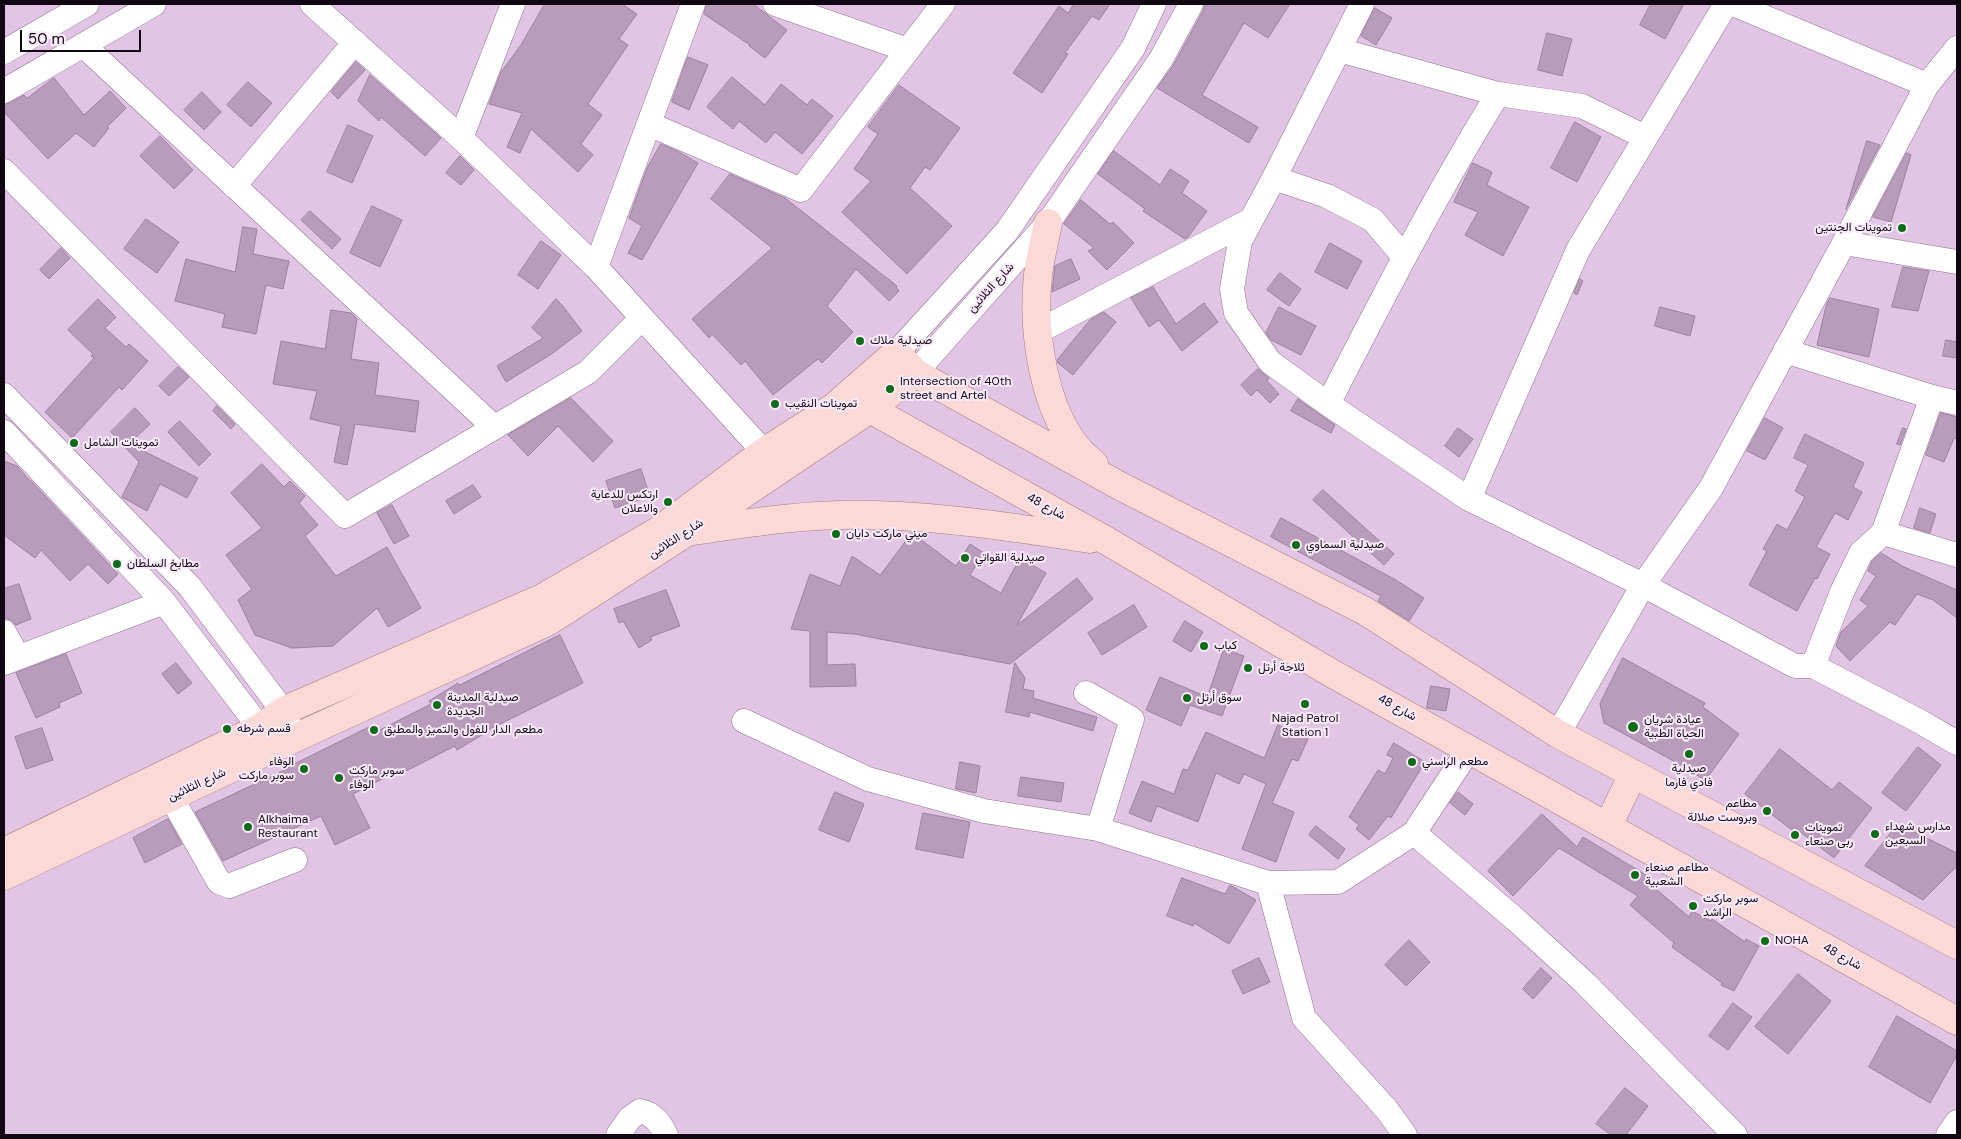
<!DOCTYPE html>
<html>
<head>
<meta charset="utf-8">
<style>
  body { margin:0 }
  #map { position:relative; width:1961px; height:1139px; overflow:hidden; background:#e2c4e4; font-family:"DM Sans",sans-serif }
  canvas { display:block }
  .frame { position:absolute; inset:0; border:5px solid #110712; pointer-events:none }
  .scale { position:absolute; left:20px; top:30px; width:121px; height:22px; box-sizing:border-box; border:2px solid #110712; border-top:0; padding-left:6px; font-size:15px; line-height:18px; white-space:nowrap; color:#110712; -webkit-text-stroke:4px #faebfb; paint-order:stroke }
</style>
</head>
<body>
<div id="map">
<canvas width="1961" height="1139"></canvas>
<div class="frame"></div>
<div class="scale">50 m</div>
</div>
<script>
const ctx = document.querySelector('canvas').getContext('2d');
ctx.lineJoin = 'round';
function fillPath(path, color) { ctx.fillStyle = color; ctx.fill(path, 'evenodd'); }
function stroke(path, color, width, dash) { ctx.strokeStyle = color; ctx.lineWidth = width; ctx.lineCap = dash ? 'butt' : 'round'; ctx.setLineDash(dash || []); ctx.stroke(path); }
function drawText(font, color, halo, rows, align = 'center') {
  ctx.font = font + ' "DM Sans",Vazirmatn,sans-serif'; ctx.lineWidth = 4; ctx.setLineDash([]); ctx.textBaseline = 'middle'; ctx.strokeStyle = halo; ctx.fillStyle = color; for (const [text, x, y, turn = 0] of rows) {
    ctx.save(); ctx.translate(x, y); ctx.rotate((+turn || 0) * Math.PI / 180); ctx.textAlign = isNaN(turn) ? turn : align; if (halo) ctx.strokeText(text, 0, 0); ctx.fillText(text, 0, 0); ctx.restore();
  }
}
const building = new Path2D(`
  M545 4H622L637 14 619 39 628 45 588 104 602 115 581 144 593 155 578 172 531 129 520 153 507 147 522 113 489 104 501 72 521 45Z
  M707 4H753L787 30 765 58 749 46 750 45 704 14Z
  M1074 4H1110L1099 20 1092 16 1065 53 1068 54 1042 93 1013 73 1059 6 1068 13Z
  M1205 4H1290L1268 38 1244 23 1202 95 1258 127 1249 143 1157 88 1173 66 1203 11Z
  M1651 4H1684L1665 39 1640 25Z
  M1375 8 1392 18 1376 45 1361 36Z
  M1547 33 1572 39 1562 76 1538 70Z
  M688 57 708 65 689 110 672 102Z
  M356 62 365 70 338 99 331 92Z
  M370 75 441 138 425 156 381 117 379 121 358 101Z
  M732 77 765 105 781 84 807 105 812 99 833 116 802 154 775 132 766 143 739 121 733 129 707 107Z
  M54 78 84 115 110 91 126 108 107 127 109 128 94 147 76 133 48 159 4 112V105L24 95 27 98Z
  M248 82 272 103 251 127 227 105Z
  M899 85 960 128 930 170 925 167 910 188 952 226 907 274 842 212 871 181 854 169 878 134 868 127Z
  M202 92 221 112 204 130 184 110Z
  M1575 122 1601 137 1577 182 1551 168Z
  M348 125 373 136 352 183 327 172Z
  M160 136 193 170 174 189 140 156Z
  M1867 141 1880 145 1846 209Z
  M661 144 679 152 698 163 642 260 628 253 642 226 629 218 647 168Z
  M1114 151 1160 185 1170 169 1189 181 1182 193 1207 211 1188 237 1185 239 1143 211 1145 209 1098 174Z
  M1907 153 1911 155 1891 222 1873 217Z
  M460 156 474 170 461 185 446 173Z
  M1473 163 1492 172 1487 185 1529 207 1503 256 1465 235 1478 212 1454 202Z
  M730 174 785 198 897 286 896 287 899 291 889 301 856 269 827 306 853 332 822 363 818 359 773 395 745 361 741 365 712 334 709 338 692 319 772 248 711 199Z
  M1081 200 1110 224 1113 222 1134 243 1107 270 1088 251 1094 248 1064 224Z
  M372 206 402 220 380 267 350 253Z
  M310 211 341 239 332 249 301 220Z
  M146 219 179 242 157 273 124 249Z
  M243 227 257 229 253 254 289 261 283 289 266 285 256 334 222 327 225 314 175 301 186 259 235 272Z
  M541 241 561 255 538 289 518 275Z
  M1330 243 1362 261 1347 289 1315 272Z
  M61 248 70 258 49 279 40 270Z
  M1071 259 1080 279 1052 292 1055 266Z
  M1903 267 1929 271 1918 311 1892 307Z
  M1280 273 1301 289 1289 306 1267 290Z
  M1580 279 1583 281 1577 295 1574 293Z
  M1153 287 1176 324 1204 303 1218 322 1182 351 1159 320 1149 327 1131 298Z
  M1830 298 1879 309 1869 357 1817 345 1826 306Z
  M98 299 116 317 105 328 126 347 129 344 148 361 122 390 119 387 72 438 45 412 94 358 91 356 93 354 68 330Z
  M556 299 562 305 582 331 550 355 506 382 497 366 543 338 532 328Z
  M1279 307 1316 326 1301 355 1271 340 1266 333Z
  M1660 307 1695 316 1690 336 1655 326Z
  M331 310 351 313 357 319 351 359 379 363 375 395 419 401 415 432 355 424 347 465 334 462 341 426 310 419 317 391 273 384 281 341 325 349Z
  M1104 312 1116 322 1073 375 1058 363 1057 360 1090 320Z
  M1946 340 1957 342V358L1943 356Z
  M178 367 189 377 169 396 159 386Z
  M1258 369 1269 378 1267 381 1279 394 1270 403 1257 390 1251 396 1241 385Z
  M571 398 613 441 593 462 558 426 528 456 508 435Z
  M1298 399 1335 425 1331 433 1291 411Z
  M217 406 235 424 231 429 213 411Z
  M135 408 150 424 129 444 198 478 187 498 160 484 147 511 122 497 139 462 111 432Z
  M1941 413 1957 417V439L1954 438 1944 462 1926 455Z
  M1765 418 1783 428 1765 460 1747 451Z
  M180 421 211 454 199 466 168 432Z
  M1458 428 1473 439 1459 457 1445 446Z
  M1903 428 1906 429 1900 445 1897 444Z
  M1805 434 1864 463 1853 487 1862 492 1848 520 1835 513 1816 547 1830 554 1817 579 1815 578 1797 611 1749 585 1767 551 1763 549 1777 524 1787 530 1805 497 1795 491 1808 465 1794 458Z
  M4 461 17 466 25 475V476L32 482 118 574 108 584 88 564 70 581 41 550 35 558 4 535Z
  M262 464 284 487 290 481 305 496 299 503 318 525 305 536 336 576 387 547 421 608 388 627 377 608 333 646 292 648 255 635 238 600 252 589 226 555 262 528 231 493Z
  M641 469 650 496 615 508 606 481Z
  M473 485 481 497 454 514 446 501Z
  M1323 490 1394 554 1384 565 1313 500Z
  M392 505 409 536 394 544 377 513Z
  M1920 508 1936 514 1930 533 1914 528Z
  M1281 518 1396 580 1424 598 1409 621 1378 601 1381 596 1271 537Z
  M912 533 956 566 970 544 984 553 970 575 1001 593 1020 558 1046 573 1017 625 1077 578 1093 599 1010 664 854 634 827 632V665L855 664 856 686 810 687V631L791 629 810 574 840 586 852 556 880 575Z
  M1881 553 1904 567 1957 590V618L1933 600 1917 594 1895 625 1890 622 1850 661 1836 646 1841 632 1868 606 1860 600 1876 576 1868 571 1872 561Z
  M19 584 31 619 16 625 11 620 4 618V589Z
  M666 590 680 626 650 637 652 640 639 648 623 621 619 623 614 609Z
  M1134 605 1147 627 1102 655 1088 633Z
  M1185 621 1203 632 1191 652 1173 641Z
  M560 635 583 683 486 731 487 732 457 750 455 746 406 771 404 768 353 794 370 828 335 845 321 816 223 861 195 812 289 768 288 767 369 727 372 734 431 704 429 701 458 683 459 685Z
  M1224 649 1244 656 1222 716 1190 705 1181 726 1146 710 1160 677 1207 697Z
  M66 654 82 693 59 703 60 707 36 718 16 673Z
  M1623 658 1705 703 1703 707 1739 734 1705 781 1690 770 1604 723 1600 704Z
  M176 663 192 683 178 694 162 674Z
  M1015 663 1025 678 1023 689 1034 691 1033 698 1097 717 1093 731 1030 712 1029 717 1006 712Z
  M1431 686 1450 689 1446 711 1427 708Z
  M1278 725 1308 739 1298 761 1292 759 1272 803 1294 812 1276 862 1242 849 1266 784 1244 774 1239 784 1216 773 1198 822 1157 806 1151 822 1129 813 1142 781 1174 794 1183 769 1188 770 1206 732 1264 758Z
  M42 728 53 760 26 769 15 737Z
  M1394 743 1425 762 1391 818 1388 816 1369 840 1356 829 1359 825 1349 817 1378 770 1385 774 1393 758 1387 755Z
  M1918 747 1941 765 1906 811 1882 793Z
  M1780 749 1832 790 1839 782 1872 808 1834 858 1794 827 1792 830 1745 794Z
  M960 762 980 766 976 793 956 789Z
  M1021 777 1064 783 1061 802 1018 796Z
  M835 792 864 804 849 842 819 830Z
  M1458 792 1473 804 1465 815 1450 803Z
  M923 813 970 822 963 858 916 849Z
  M1542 814 1577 847 1583 837 1646 875 1644 879 1689 917 1692 911 1711 921 1712 919 1745 942 1746 939 1759 946 1734 991 1721 985 1722 983 1672 947 1674 943 1630 905 1638 896 1559 848 1513 896 1488 871Z
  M168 819 182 844 145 863 133 838Z
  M1898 824 1957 853V866L1923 900 1865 866Z
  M1316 826 1345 849 1338 859 1309 835Z
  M1182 878 1225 894 1230 885 1256 900 1229 944 1194 923 1193 926 1167 916Z
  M1409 940 1430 962 1406 986 1385 965Z
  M1259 958 1270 982 1243 994 1232 971Z
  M1541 968 1552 978 1533 999 1523 989Z
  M1798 974 1831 1001 1788 1054 1755 1027Z
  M1733 1003 1752 1017 1728 1050 1709 1036Z
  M1897 1016 1957 1051V1055L1930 1103 1869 1067Z
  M1625 1088 1648 1106 1626 1135H1611L1596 1124Z`);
fillPath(building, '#b99cbc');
stroke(building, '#9d819f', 1);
const minor = new Path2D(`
  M312 4 461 138 596 267 764 452
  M775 4 908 50
  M1362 4 1274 178 1240 241 1232 289 1236 313 1270 362 1328 404 1469 499 1643 585 1795 666H1813L1842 592 1861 553 1883 533 1957 555
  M1733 4 1927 85
  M83 45 494 427
  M1339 50 1498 94 1582 106 1645 137
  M4 52 87 4
  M4 91 154 4
  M649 124 801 190 943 4
  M461 138 513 4
  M4 171 345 516 588 372 642 318
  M1274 178 1327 196 1373 220 1404 257
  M234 186 355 42
  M1844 243 1957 262
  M596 267 693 4
  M1037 332 1251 220
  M1785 351 1932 397 1957 403
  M897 352 1007 231 1133 48 1154 4
  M915 373 1048 223 1161 59 1191 4
  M4 395 190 587 283 711 295 738
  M1328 404C1382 299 1436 194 1498 94
  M4 432 164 602 260 728 265 746
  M1469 499 1578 250 1726 4
  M1883 533 1932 397
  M4 632 18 657
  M4 663 164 602
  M1813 666 1919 721 1957 743
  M1086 693 1132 719 1098 829
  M744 721 868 779 984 811 1098 829 1268 883 1338 882 1414 833 1470 748
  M1558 734 1643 585 1711 488 1844 243 1927 85 1957 48
  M171 797 219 882 229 886 295 860
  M1414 833 1515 919 1585 983 1735 1135
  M1268 883 1304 1018 1387 1110 1405 1135
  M618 1135 630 1118 640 1111C654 1114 660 1123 666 1135
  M1948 1135 1957 1122`);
const major = new Path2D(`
  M1048 223C1045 240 1040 258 1038 275 1032 329 1043 410 1080 451 1084 456 1090 460 1094 464
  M834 407 870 409 1107 541 1333 674 1957 1021
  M693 531C753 522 813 513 875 515 947 517 1019 528 1090 539
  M1608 826 1633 774
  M4 852 260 728 283 711 542 598 658 531 764 452 834 407 897 352 915 373 1120 486 1365 611 1558 734 1957 945
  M4 876 295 738 549 621 687 532 870 409 915 373`);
stroke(minor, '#8f7492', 25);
stroke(major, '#a77f80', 29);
stroke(minor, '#fff', 24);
stroke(major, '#fbd9d6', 28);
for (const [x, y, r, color] of [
  [1902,228,5,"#0d6c17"],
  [860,341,5,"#0d6c17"],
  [890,389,5,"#0d6c17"],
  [775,404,5,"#0d6c17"],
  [74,443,5,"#0d6c17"],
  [668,502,5,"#0d6c17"],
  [836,534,5,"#0d6c17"],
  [1296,545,5,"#0d6c17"],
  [965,558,5,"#0d6c17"],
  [117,564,5,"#0d6c17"],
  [1204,646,5,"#0d6c17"],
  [1248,668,5,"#0d6c17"],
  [1187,698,5,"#0d6c17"],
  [1305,704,5,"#0d6c17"],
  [437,705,5,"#0d6c17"],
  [1633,727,6,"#0d6c17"],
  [227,729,5,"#0d6c17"],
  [374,730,5,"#0d6c17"],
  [1689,754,5,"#0d6c17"],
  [1412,762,5,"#0d6c17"],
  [304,769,5,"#0d6c17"],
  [339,778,5,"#0d6c17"],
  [1767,811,5,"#0d6c17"],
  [248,827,5,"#0d6c17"],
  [1875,834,5,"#0d6c17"],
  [1795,835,5,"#0d6c17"],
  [1635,875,5,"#0d6c17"],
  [1693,906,5,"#0d6c17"],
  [1765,941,5,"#0d6c17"]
]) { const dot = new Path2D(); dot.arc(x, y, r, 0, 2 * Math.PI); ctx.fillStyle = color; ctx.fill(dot); stroke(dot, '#faebfb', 2); }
drawText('12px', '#110712', '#faebfb', [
  ["تموينات الجنتين",1892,228,"right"],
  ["صيدلية ملاك",870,341],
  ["Intersection of 40th",900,382],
  ["street and Artel",900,396],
  ["تموينات النقيب",785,404],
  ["تموينات الشامل",84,443],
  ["ارتكس للدعاية",658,495,"right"],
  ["والاعلان",658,509,"right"],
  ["ميني ماركت دايان",846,534],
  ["صيدلية السماوي",1306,545],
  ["صيدلية القواتي",975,558],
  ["مطابخ السلطان",127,564],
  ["كباب",1214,646],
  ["ثلاجة أرتل",1258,668],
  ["صيدلية المدينة",447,698],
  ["الجديدة",447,712],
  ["سوق أرتل",1197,698],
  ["Najad Patrol",1305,719,"center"],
  ["Station 1",1305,733,"center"],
  ["عيادة شريان",1644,720],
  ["الحياة الطبية",1644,734],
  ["قسم شرطه",237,729],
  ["مطعم الدار للفول والتميز والمطبق",384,730],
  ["الوفاء",294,762,"right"],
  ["سوبر ماركت",294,776,"right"],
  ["مطعم الراسني",1422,762],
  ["صيدلية",1689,769,"center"],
  ["فادي فارما",1689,783,"center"],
  ["سوبر ماركت",349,771],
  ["الوفاء",349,785],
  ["مطاعم",1757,804,"right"],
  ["وبروست صلالة",1757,818,"right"],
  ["Alkhaima",258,820],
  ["Restaurant",258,834],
  ["مدارس شهداء",1885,827],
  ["السبعين",1885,841],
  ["تموينات",1805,828],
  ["ربى صنعاء",1805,842],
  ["مطاعم صنعاء",1645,868],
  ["الشعبية",1645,882],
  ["سوبر ماركت",1703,899],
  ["الراشد",1703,913],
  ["NOHA",1775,941]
], 'left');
drawText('12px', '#110712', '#faebfb', [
  ["شارع الثلاثين",991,288,-48],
  ["شارع 48",1046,507,29],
  ["شارع الثلاثين",676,539,-33],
  ["شارع 48",1397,708,29],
  ["شارع الثلاثين",197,785,-25],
  ["شارع 48",1842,957,29]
]);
</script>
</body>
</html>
